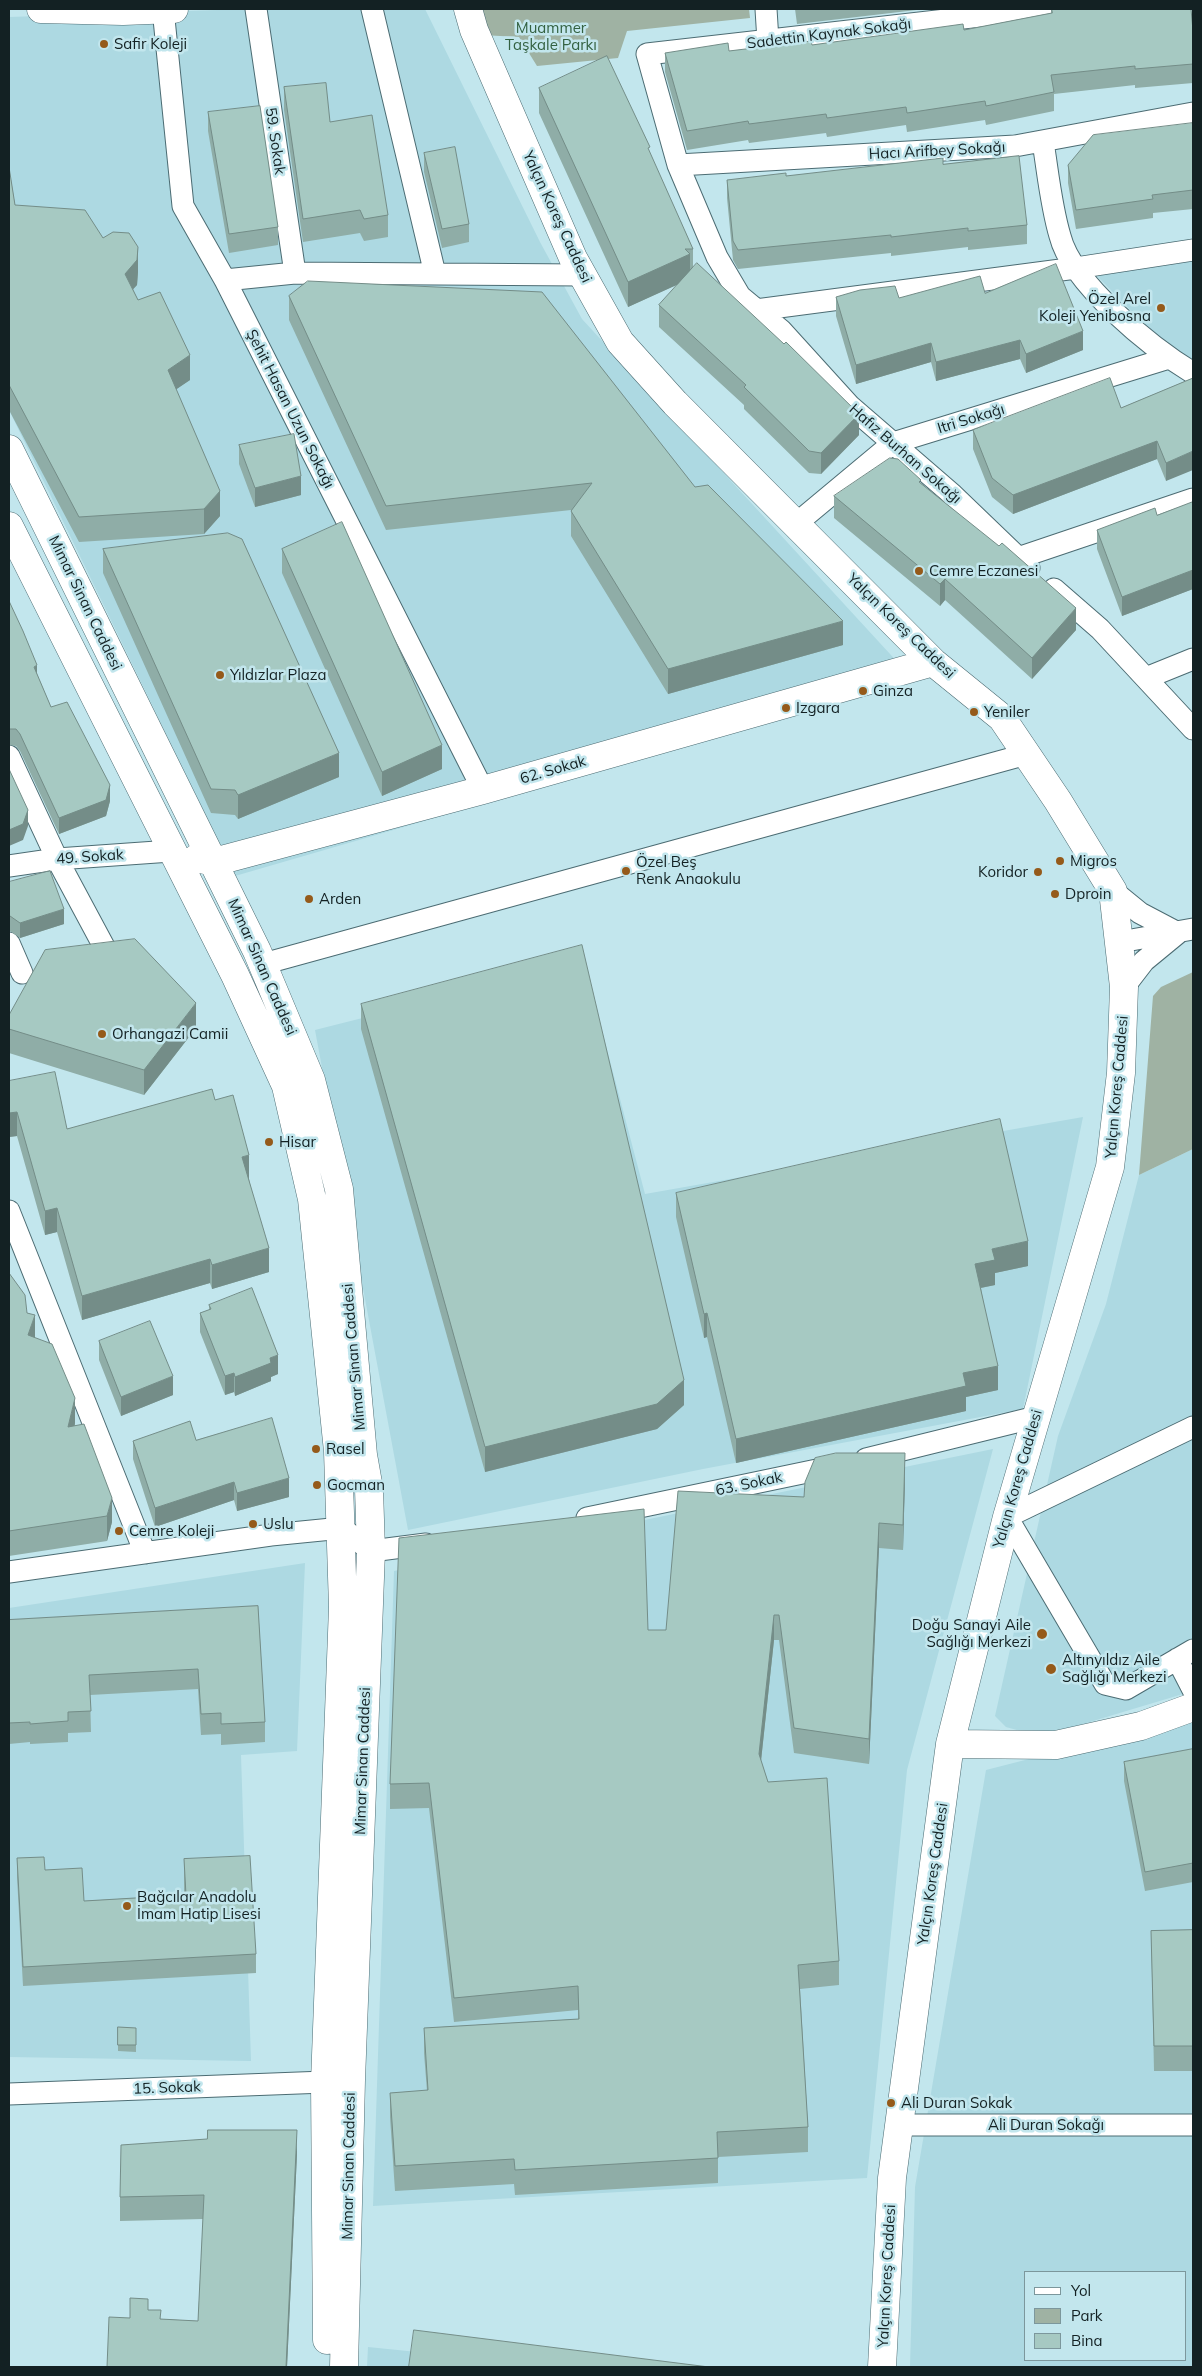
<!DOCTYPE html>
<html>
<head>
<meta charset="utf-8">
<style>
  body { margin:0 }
  #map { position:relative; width:1202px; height:2376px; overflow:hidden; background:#c2e6ed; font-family:Mulish,sans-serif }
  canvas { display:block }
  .frame { position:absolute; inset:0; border:10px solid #132123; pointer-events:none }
  .legend { position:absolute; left:1024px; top:2271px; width:162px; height:90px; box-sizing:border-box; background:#c2e6ed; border:1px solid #7c979c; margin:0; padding:6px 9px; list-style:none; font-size:15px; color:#132123 }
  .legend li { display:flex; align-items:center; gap:10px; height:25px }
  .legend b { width:25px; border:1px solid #7c979c }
</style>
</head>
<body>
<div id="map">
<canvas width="1202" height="2376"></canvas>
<div class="frame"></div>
<ul class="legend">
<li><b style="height:6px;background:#fff"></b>Yol</li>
<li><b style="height:14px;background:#9fb2a3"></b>Park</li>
<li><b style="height:14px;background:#a6c9c2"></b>Bina</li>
</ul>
</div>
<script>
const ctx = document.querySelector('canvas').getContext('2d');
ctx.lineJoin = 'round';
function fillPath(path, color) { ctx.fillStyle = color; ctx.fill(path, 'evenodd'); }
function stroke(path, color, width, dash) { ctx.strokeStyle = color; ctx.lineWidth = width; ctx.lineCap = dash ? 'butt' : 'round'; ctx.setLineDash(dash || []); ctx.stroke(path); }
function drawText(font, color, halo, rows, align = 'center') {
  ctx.font = font + ' Mulish,sans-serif'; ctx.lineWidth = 5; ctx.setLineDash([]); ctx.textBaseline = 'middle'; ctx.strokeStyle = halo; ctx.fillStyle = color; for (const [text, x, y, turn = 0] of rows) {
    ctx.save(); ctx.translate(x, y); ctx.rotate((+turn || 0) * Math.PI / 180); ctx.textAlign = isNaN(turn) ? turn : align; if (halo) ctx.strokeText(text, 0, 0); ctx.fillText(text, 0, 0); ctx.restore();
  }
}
fillPath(new Path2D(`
  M246 9H425L540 242 582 319 913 679 235 876 9 410V17Z
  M1193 260V361L1161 341 1096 275Z
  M584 962 645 1194 1083 1117 1023 1409 703 1469 408 1530 315 1030Z
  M1193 1149V1691L1073 1727 1031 1734 1006 1727 995 1716 1058 1436 1106 1304 1139 1175Z
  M993 1449 907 1770 867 2178 373 2206 394 1571Z
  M305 1563 297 1751 241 1755 251 2061 9 2057V1608Z
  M1193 1717V2367H910L915 2187 986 1770ZM1026 2272H1186V2360H1026Z
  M368 2347 565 2367H367Z`), '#add9e2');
fillPath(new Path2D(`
  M483 9H749L750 18 627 31 618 58 537 66 519 37 482 35 477 23Z
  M1193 972V1149L1139 1175 1153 996 1161 987Z`), '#9fb2a3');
const street = new Path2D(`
  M163 9 183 206 225 280 483 790
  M256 9 295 273
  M372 9 435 274
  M766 9 768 41
  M1043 142C1048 173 1051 206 1060 236 1072 284 1152 348 1193 373
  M678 165 1015 146 1193 113
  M225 280 295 273 583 275
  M756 310 1076 268 1193 250
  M797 523 893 443 1169 358
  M1018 558 1193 499
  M1029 568 953 495 850 406 781 330 740 296 717 257 678 165 647 54 1042 9
  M1054 589 1100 629 1193 729
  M1146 678 1193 659
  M9 756 57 859 109 956
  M9 866 57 859 171 851
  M1113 891 1140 913 1178 933
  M1120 942 1193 929
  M9 943 22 973
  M263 964 1027 754
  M1124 987 1144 961 1178 933
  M9 1211 145 1553
  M1193 1427 1007 1517 1105 1684 1126 1689 1193 1650
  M866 1459 1036 1417
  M587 1518 836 1466
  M9 1572 271 1535 342 1528 371 1551 426 1544
  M1177 1659 1193 1690
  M9 2094 325 2082
  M899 2125H1193`);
const secondary = new Path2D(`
  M41 9 123 11 174 9
  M468 9 474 30 573 258 620 342 675 403 933 662 1002 718 1058 801 1113 891 1124 987 1121 1073 1110 1167 1007 1517 950 1744 892 2178 882 2367
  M9 449 257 951 311 1080 339 1189 363 1455 369 1489 371 1551 351 2080 344 2367
  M9 526 235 975 286 1086 312 1199 338 1451 343 1607 325 2082 327 2340
  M197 858 214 862 483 790 933 662
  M950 1744 1056 1745 1141 1726 1193 1707`);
stroke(street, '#4c6c73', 23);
stroke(secondary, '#4c6c73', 29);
stroke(street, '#fff', 21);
stroke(secondary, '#fff', 28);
fillPath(new Path2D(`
  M795 9H925L797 24Z
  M1051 9H1191L1193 31V83L1135 88V85L1054 94V111L986 125 985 120 907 132 906 125 827 137 826 133 749 143 748 140 687 150 665 72V53L729 51 812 45 964 30 1051 13Z
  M284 87 330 122 388 215V237L364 241 360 233 303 242 284 110Z
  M539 88 650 154 693 249V268L859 435 821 474 809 473 744 409V405L659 327V305L678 284 628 307 539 113Z
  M208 112 278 227V245L229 253 208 131Z
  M1193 123V209L1153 213V218L1076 229 1068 183V165Z
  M424 153 469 224V242L442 248 424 172Z
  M943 164 1027 225V244L968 250V247L891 256V253L738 269 733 260 727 198V180L786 176Z
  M9 167 15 205 103 238 138 272 137 285 133 289 138 300 190 380 176 389 220 516 204 534 79 542 9 410Z
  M985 293 1083 350 1026 373 1020 359 936 381 931 362 856 384 836 316V297L899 298Z
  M289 296 695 487 843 645 668 694 571 536V510L386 530 289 320Z
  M1193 378 1166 481 1157 459 1013 514 992 497 973 449V430L1121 408Z
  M239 445 301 495 255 507 239 464Z
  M921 483 1076 630 1032 679 945 600 940 606 834 518V496Z
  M1193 502V589L1122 616 1097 549V530L1157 515Z
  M103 549 339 777 238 819 235 815 211 813 103 573Z
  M282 549 442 769 382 796 282 573Z
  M9 601 37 674 51 707 110 801 106 816 59 834 20 751 16 746 9 745Z
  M9 882 64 924 20 938 10 931Z
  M361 1004 684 1405 657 1429 485 1472 361 1029Z
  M9 1015 196 1028 144 1095 9 1053Z
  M9 1081 67 1129 215 1100 249 1179 269 1272 212 1289 210 1283 82 1320 57 1232 45 1235 17 1136 9 1137Z
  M676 1193 1028 1266 995 1273V1285L981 1288 998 1390 966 1397V1411L736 1463 707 1337 704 1338 676 1217Z
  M9 1273 27 1313 35 1338 75 1423V1426L112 1522 107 1541 9 1556Z
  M209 1305 278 1374 271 1377V1381L235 1396 234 1392 225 1395 200 1332V1313L209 1310Z
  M99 1341 173 1395 121 1416 99 1360Z
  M196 1440 289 1497 237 1511 234 1500 155 1527 133 1459V1441Z
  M905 1477 903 1550 879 1548 869 1764 794 1753 779 1640H774L761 1761 768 1782 839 1961V1985L800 1989 808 2127V2152L718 2157V2183L515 2195 514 2184 395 2191 390 2117V2093L427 2091 424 2053V2028L578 2019V2010L454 2022 429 1808 390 1809V1784L648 1630H666L804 1497Z
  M258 1606 265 1722V1742L221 1745V1734L201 1735 198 1689 90 1695 91 1732 68 1733V1742L30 1744V1742L9 1744V1620Z
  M1193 1749V1882L1145 1891 1124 1781V1762Z
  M17 1858 45 1870 84 1901 184 1895V1859L256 1954V1973L23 1986 17 1877Z
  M1193 1930V2071H1154L1151 1931Z
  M118 2027 136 2028V2052L118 2051Z
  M297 2154 287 2367 130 2318 148 2310 161 2319 198 2321 203 2219 120 2221V2197Z`), '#8fada7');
fillPath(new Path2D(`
  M138 247V272L137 285 125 298V274Z
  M690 254V279L628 307V282Z
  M1083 331V350L1026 373V354Z
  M1020 340V359L936 381V362Z
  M931 343V362L856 384V365Z
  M190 355V380L168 395V370Z
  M859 414V435L821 474V453Z
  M1157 441V459L1013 514V495Z
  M1193 451V470L1166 481V463Z
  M301 476V495L255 507V488Z
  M220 491V516L204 534V509Z
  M1193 570V589L1122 616V597Z
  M945 579V600L940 606V584Z
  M1076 608V630L1032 679V658Z
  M843 621V645L668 694V669Z
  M37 665V682L34 667Z
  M442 745V769L382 796V772Z
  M339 753V777L238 819V795Z
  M110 785V801L106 816 59 834V818Z
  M28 810V826L23 840 9 846V830Z
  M64 909V924L20 938V923Z
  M9 916H10V931H9Z
  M9 966H10V981H9Z
  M196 1003V1028L144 1095V1070Z
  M17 1112V1136L9 1137V1113Z
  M249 1155V1179L242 1181V1157Z
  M57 1208V1232L45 1235V1211Z
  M1028 1241V1266L995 1273V1285L975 1289V1264L992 1249Z
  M269 1248V1272L212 1289V1265Z
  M210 1259V1283L82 1320V1296Z
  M707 1313V1337L704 1338V1314Z
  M35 1315V1339L28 1335Z
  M278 1355V1374L271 1377V1381L235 1396V1377L270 1358Z
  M998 1366V1390L966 1397V1411L736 1463V1439L963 1373Z
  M234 1373V1392L225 1395V1376Z
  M173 1376V1395L121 1416V1397Z
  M684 1380V1405L657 1429 485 1472V1447Z
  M75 1398V1423L68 1452V1427Z
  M905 1453V1477L903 1550V1525Z
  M289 1478V1497L237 1511V1493Z
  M234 1482V1500L155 1527V1508Z
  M112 1498V1522L107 1541V1516Z
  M879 1523V1548L869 1764V1739Z
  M774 1615V1640L759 1779V1754Z
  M297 2130V2154L287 2367H286Z`), '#748d88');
const building = new Path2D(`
  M1052 9H1191L1193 31V64L1135 69V66L1051 75 1054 92 986 106 985 101 907 113 906 107 827 118 826 114 749 124 748 121 687 131 665 53 728 43 729 51 811 41 812 45 963 24 964 30 1052 13Z
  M607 56 650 147 648 148 693 249H685L690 254 628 282 539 88Z
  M326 83 330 122 372 115 388 215 364 219 360 210 303 219 284 87Z
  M260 106 278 227 229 234 208 112Z
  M1193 123V190L1152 195 1153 199 1076 210 1068 165 1093 135Z
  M455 147 469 224 442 229 424 153Z
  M1019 156 1027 225 968 231V228L891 237V235L738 250 733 241 727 180 786 173V176L943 158V164Z
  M9 167 15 205 85 210 103 238 113 232 129 233 138 247 137 260 125 274 138 300 160 292 190 355 168 370 220 491 204 509 79 517 9 385Z
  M697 263 784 344 786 342 859 414 821 453 809 451 744 387 746 385 659 305Z
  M1056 264 1083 331 1026 354 1020 340 936 362 931 343 856 365 836 297 860 290 895 286 899 298 980 276 985 293Z
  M308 281 542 292 695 487 708 485 843 621 668 669 571 511 592 483 386 506 289 296Z
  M1110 378 1121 408 1193 378V451L1166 463 1157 441 1013 495 992 478 973 430Z
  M294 434 301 476 255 488 239 445Z
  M890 458 898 459 921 480 919 482 999 546 1002 543 1076 608 1032 658 945 579 940 584 834 496Z
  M1193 502V570L1122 597 1097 530 1155 508 1157 515Z
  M342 522 442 745 382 772 282 549Z
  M228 533 242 539 339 753 238 795 235 790 211 789 103 549Z
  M9 601 23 631 37 665 34 667 51 707 67 702 110 785 106 800 59 818 20 734 16 729H9Z
  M9 769 28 810 23 824 9 830Z
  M50 871 64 909 20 923 10 916H9V882Z
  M135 939 196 1003 144 1070 9 1029V1015L45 950Z
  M582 945 684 1380 657 1404 485 1447 361 1004Z
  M55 1072 67 1129 212 1089 215 1100 233 1095 249 1155 242 1157 269 1248 212 1265 210 1259 82 1296 57 1208 45 1211 17 1112 9 1113V1081Z
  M1000 1119 1028 1241 992 1249 995 1260 975 1264 998 1366 963 1373 966 1386 736 1439 707 1313 704 1314 676 1193Z
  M9 1273 25 1295 27 1313 35 1315 28 1335 52 1344 75 1398 68 1427 84 1424 112 1498 107 1516 9 1531Z
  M252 1288 278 1355 270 1358 271 1363 235 1377 234 1373 225 1376 200 1313 211 1309 209 1305Z
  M150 1321 173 1376 121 1397 99 1341Z
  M272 1418 289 1478 237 1493 234 1482 155 1508 133 1441 190 1421 196 1440Z
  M836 1453H905L903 1525 879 1523 869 1739 794 1728 779 1615H774L759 1754 768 1782 827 1778 839 1961 798 1965 808 2127 717 2132 718 2158 515 2170 514 2159 395 2166 390 2093 428 2090 424 2028 579 2019 578 1986 454 1998 429 1783 390 1784 399 1538 644 1509 648 1630H666L678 1491 804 1497 805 1482 815 1458Z
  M258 1606 265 1722 221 1724V1713L201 1714 198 1669 89 1675 91 1711 68 1712V1721L30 1724V1722L9 1723V1620Z
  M1193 1749V1863L1145 1872 1124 1762Z
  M250 1856 256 1954 23 1967 17 1858 44 1857 45 1870 82 1868 84 1901 186 1895 184 1859Z
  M1193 1930V2046H1154L1151 1931Z
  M118 2027 136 2028V2045H118Z
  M208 2130H297L286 2367H107L109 2317 130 2318V2298L148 2299V2310H161L160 2319 198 2321 204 2195 120 2197 121 2145 207 2139Z
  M414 2330 709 2367H409Z`);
fillPath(building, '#a6c9c2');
stroke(building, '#748d88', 1);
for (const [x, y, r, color] of [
  [104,44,5,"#955a1a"],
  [1161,308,5,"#955a1a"],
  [919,571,5,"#955a1a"],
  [220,675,5,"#955a1a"],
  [863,691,5,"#955a1a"],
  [786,708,5,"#955a1a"],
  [974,712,5,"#955a1a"],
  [1060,861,5,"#955a1a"],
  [626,871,5,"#955a1a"],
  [1038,872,5,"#955a1a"],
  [1055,894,5,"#955a1a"],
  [309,899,5,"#955a1a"],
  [102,1034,5,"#955a1a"],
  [269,1142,5,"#955a1a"],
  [316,1449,5,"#955a1a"],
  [317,1485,5,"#955a1a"],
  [253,1524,5,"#955a1a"],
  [119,1531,5,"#955a1a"],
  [1042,1634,6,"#955a1a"],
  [1051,1669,6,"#955a1a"],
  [127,1906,5,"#955a1a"],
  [891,2103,5,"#955a1a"]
]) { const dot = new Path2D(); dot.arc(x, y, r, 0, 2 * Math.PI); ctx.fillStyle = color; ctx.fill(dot); stroke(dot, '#c2e6ed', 2); }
drawText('15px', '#336141', '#c2e6ed', [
  ["Muammer",551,28],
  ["Taşkale Parkı",551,45]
]);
drawText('15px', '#132123', '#c2e6ed', [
  ["Sadettin Kaynak Sokağı",829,34,-7],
  ["59. Sokak",275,141,82],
  ["Hacı Arifbey Sokağı",937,151,-3],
  ["Yalçın Koreş Caddesi",557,217,65],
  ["Şehit Hasan Uzun Sokağı",290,409,63],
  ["Itri Sokağı",971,419,-17],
  ["Hafız Burhan Sokağı",905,454,41],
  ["Mimar Sinan Caddesi",85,603,64],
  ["Yalçın Koreş Caddesi",901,626,44],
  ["62. Sokak",553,770,-16],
  ["49. Sokak",90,857,-4],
  ["Mimar Sinan Caddesi",262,967,66],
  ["Yalçın Koreş Caddesi",1117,1087,-85],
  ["Mimar Sinan Caddesi",354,1357,-95],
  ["Yalçın Koreş Caddesi",1018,1479,-74],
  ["63. Sokak",749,1484,-12],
  ["Mimar Sinan Caddesi",363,1761,-88],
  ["Yalçın Koreş Caddesi",933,1874,-82],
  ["15. Sokak",167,2088,-2],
  ["Ali Duran Sokağı",1046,2125],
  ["Mimar Sinan Caddesi",349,2166,-89],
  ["Yalçın Koreş Caddesi",887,2276,-87]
]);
drawText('15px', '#132123', '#c2e6ed', [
  ["Safir Koleji",114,44],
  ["Özel Arel",1151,299,"right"],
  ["Koleji Yenibosna",1151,316,"right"],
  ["Cemre Eczanesi",929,571],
  ["Yıldızlar Plaza",230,675],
  ["Ginza",873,691],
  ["Izgara",796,708],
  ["Yeniler",984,712],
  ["Migros",1070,861],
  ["Özel Beş",636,862],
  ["Renk Anaokulu",636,879],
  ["Koridor",1028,872,"right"],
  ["Dproin",1065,894],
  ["Arden",319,899],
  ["Orhangazi Camii",112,1034],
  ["Hisar",279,1142],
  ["Rasel",326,1449],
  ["Gocman",327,1485],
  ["Uslu",263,1524],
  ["Cemre Koleji",129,1531],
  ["Doğu Sanayi Aile",1031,1625,"right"],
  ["Sağlığı Merkezi",1031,1642,"right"],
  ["Altınyıldız Aile",1062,1660],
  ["Sağlığı Merkezi",1062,1677],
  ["Bağcılar Anadolu",137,1897],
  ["İmam Hatip Lisesi",137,1914],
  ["Ali Duran Sokak",901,2103]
], 'left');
</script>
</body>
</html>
